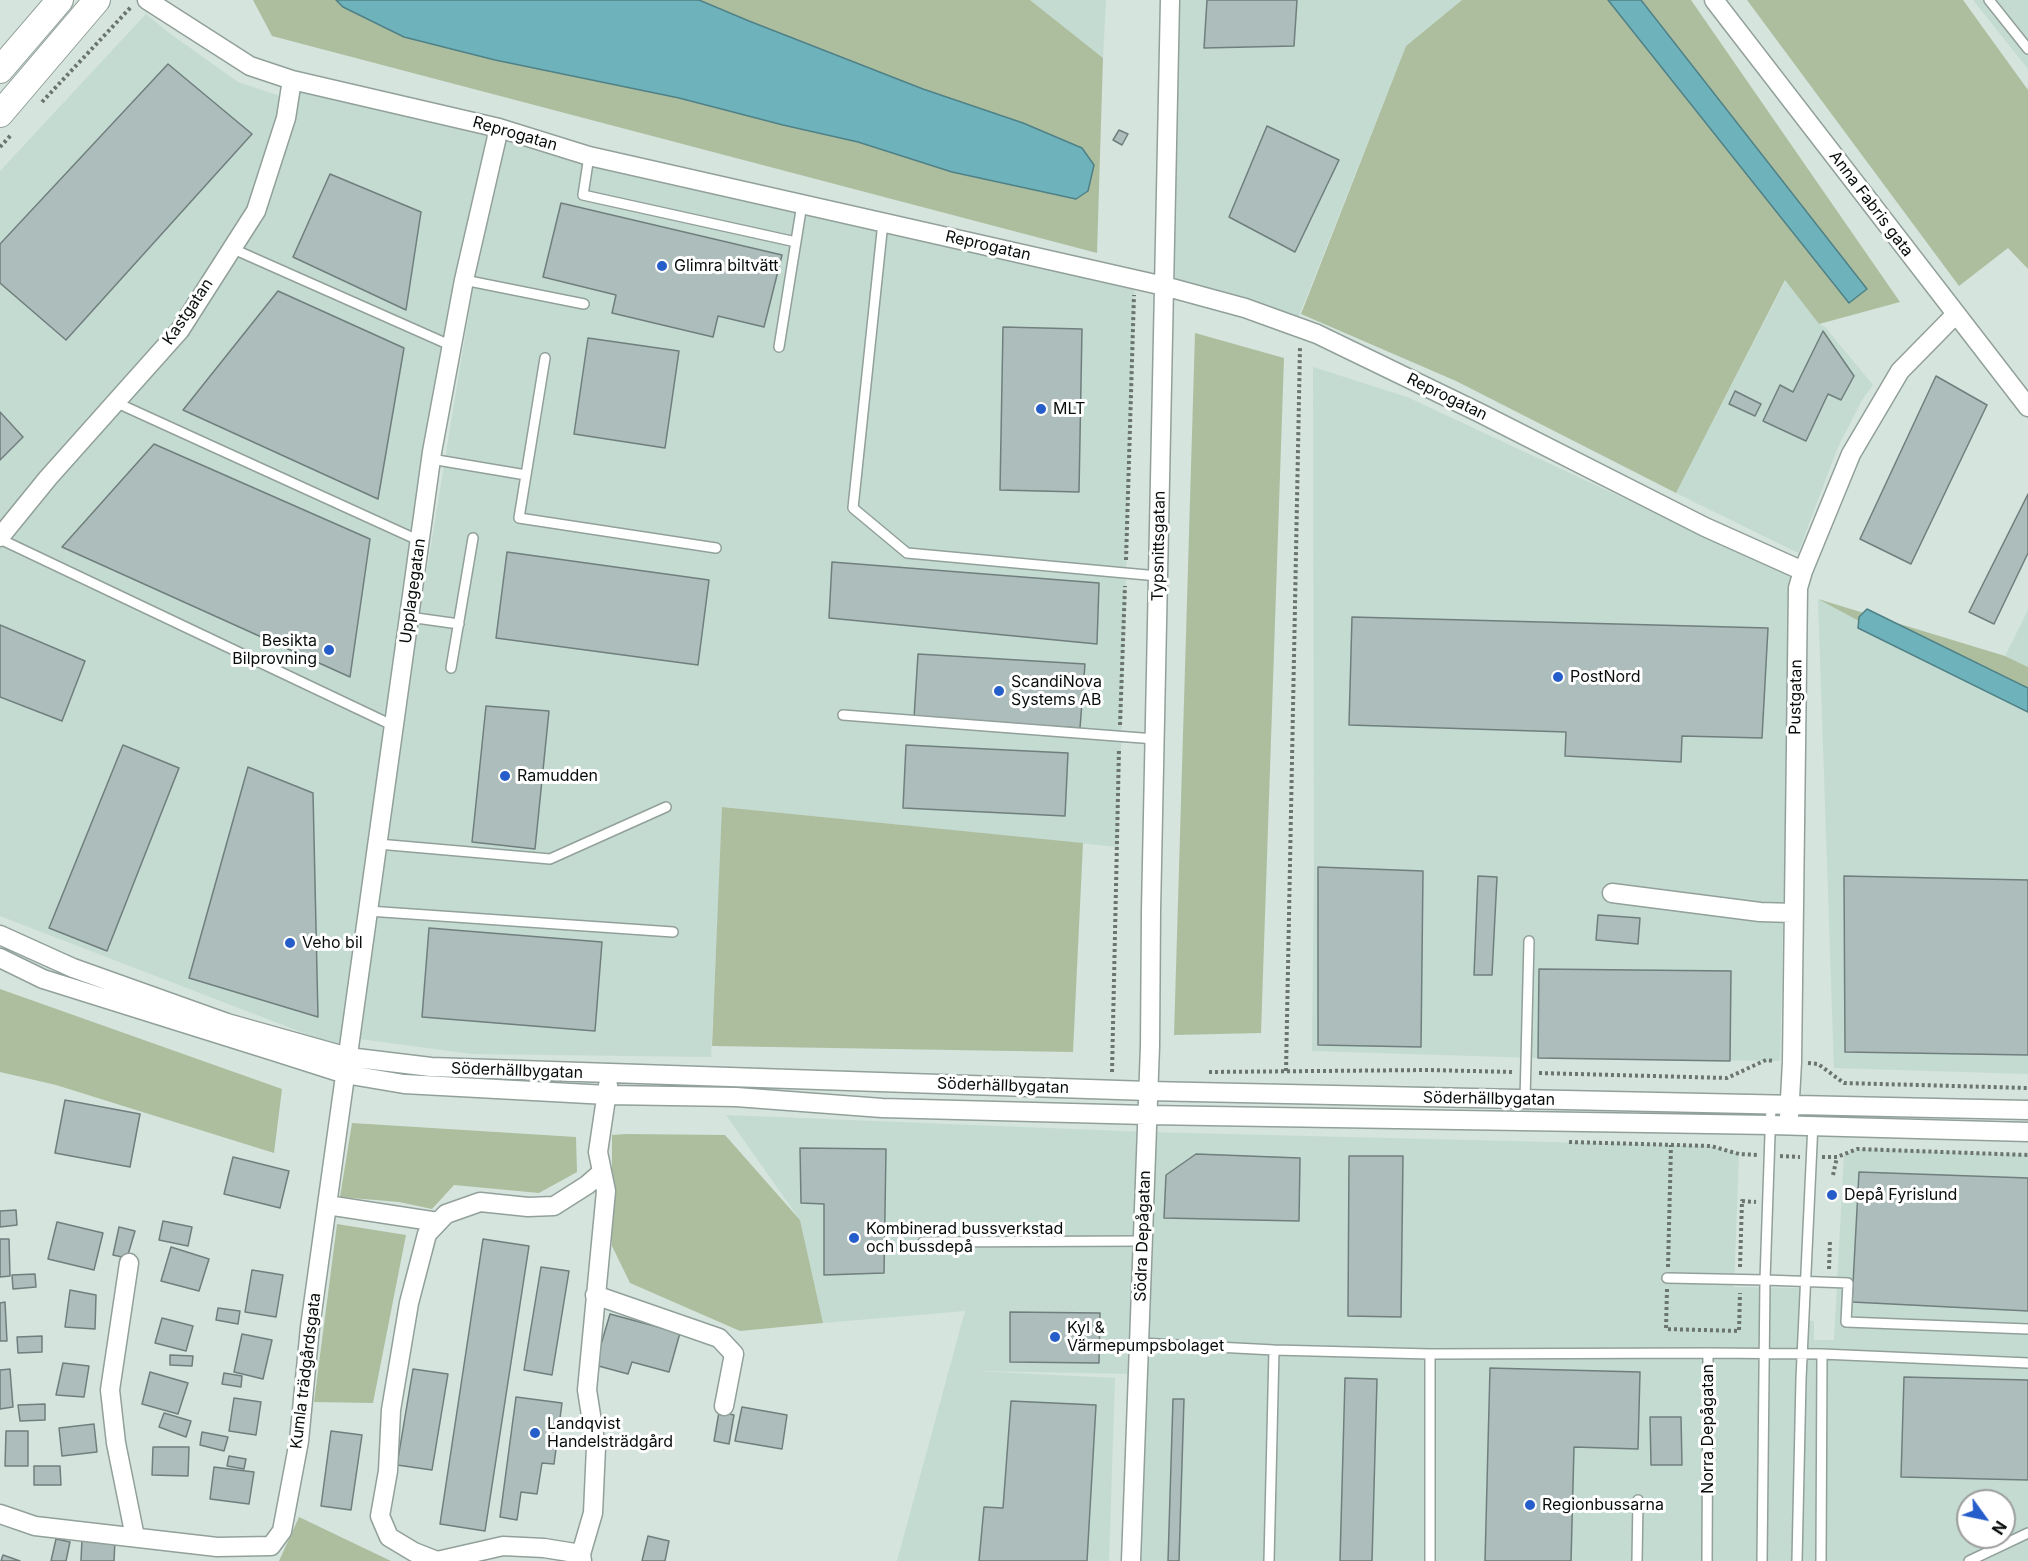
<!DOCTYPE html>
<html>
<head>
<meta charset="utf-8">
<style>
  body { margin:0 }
  #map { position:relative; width:2028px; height:1561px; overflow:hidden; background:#d5e4dd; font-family:Inter,sans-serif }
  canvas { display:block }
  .north { position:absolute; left:1956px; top:1489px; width:60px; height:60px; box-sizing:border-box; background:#fff; border:2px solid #9c9e9d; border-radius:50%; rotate:123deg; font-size:16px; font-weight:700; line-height:24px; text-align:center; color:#080d0b }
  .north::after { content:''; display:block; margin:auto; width:21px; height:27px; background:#255dca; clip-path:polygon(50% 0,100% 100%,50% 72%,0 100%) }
</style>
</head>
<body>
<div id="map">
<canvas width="2028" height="1561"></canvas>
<div class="north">N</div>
</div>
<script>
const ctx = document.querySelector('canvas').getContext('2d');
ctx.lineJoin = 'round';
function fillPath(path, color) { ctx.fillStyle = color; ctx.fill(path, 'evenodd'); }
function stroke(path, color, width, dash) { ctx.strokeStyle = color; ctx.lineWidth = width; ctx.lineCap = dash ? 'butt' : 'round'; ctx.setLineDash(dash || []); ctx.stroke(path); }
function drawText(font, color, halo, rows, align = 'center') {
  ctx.font = font + ' Inter,sans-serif'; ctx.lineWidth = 6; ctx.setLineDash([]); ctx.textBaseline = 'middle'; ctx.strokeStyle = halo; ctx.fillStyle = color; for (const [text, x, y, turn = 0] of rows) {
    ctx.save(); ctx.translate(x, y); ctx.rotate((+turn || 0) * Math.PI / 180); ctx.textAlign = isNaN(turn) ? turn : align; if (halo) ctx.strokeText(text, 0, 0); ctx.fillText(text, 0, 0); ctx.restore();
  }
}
fillPath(new Path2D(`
  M1030 0H1106L1103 58Z
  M1171 0H1462L1406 46 1295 326 1164 286Z
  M1973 0H2028V69Z
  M146 14 169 33 238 82 280 96 285 117 292 80 1135 279 1118 847 723 807 711 1057 472 1054 360 1039 358 1054 0 916V537L113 403 91 414 0 523V171ZM473 275H475L382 846 393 736Z
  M1786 280 1819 324 1825 327 1873 385 1862 400 1838 447 1798 553 1676 493Z
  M1313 367 1407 397 1784 573H1791L1780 1061 1538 1058 1312 1051 1314 862Z
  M1818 599 2028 712V1074L1834 1068Z
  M2028 610V667L2005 656Z
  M726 1115 1146 1132 1711 1146 1739 1154 1734 1287 1804 1288V1320L1814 1321V1340H1834L1844 1155 1857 1149 2028 1155V1561H1129L1136 1374 975 1371 1115 1378 1109 1561H897L965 1311 823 1323 800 1220ZM1968 1501H2004V1537H1968Z`), '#c4dbd1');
fillPath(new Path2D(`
  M253 0H1030L1103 58 1097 253 272 36Z
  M1462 0H1691L1900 302 1819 324 1785 280 1676 493 1456 381 1301 314 1406 46Z
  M1747 0H1963L2028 90V269L2008 248 1959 286Z
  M1195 333 1284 358 1261 1033 1174 1035Z
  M1818 599 2005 656 2028 667V712Z
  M722 807 1083 843 1073 1052 712 1046Z
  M0 989 282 1089 274 1153 56 1085 0 1072Z
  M352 1123 576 1137 577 1172 539 1193 454 1185 432 1209 399 1202 340 1197Z
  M626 1134 725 1135 800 1220 823 1323 740 1331 630 1283 612 1246V1135Z
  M337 1224 406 1235 373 1403 314 1402Z
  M299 1517 391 1561H279Z`), '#adbe9f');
const water = new Path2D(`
  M336 0H699L749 21 923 89 1023 123 1082 148 1094 165 1088 191 1076 199 952 172 858 142 783 125 679 98 495 60 404 37 343 7Z
  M1608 0H1641L1867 289 1849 303Z
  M1867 609 2028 688V712L1858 628 1859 617Z`);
fillPath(water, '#6eb3bb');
stroke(water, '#4f8186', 1.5);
const building = new Path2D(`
  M1207 0H1297L1294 46 1204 48Z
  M168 64 252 134 66 340 0 283V244Z
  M1267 126 1339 160 1295 252 1229 217Z
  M1119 130 1128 134 1122 145 1113 140Z
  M330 174 421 212 406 310 293 257Z
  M561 203 782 255 764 327 718 316 713 337 612 313 616 295 543 277Z
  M278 291 404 348 378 499 183 410Z
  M1003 327 1082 329 1079 492 1000 490Z
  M1823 331 1854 376 1841 400 1828 394 1806 441 1763 421 1780 385 1793 392Z
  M588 338 679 351 665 448 574 434Z
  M1936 376 1987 405 1911 564 1860 539Z
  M1735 391 1761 404 1755 416 1729 404Z
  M0 412 23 437 0 460Z
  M154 444 370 539 350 677 62 547Z
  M2028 494V553L1994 624 1969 612Z
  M507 552 709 580 698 665 496 638Z
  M832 562 1099 583 1097 644 829 618Z
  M1352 617 1768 628 1762 738 1682 736 1681 762 1565 756 1566 732 1349 725Z
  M0 625 85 661 62 721 0 697Z
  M918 654 1085 664 1080 728 914 718Z
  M486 706 549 711 535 849 472 842Z
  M123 745 179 768 107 951 49 928Z
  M906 745 1068 753 1065 816 903 808Z
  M248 767 313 793 318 1017 189 978Z
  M1318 867 1423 871 1421 1047 1318 1045Z
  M1478 876 1497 877 1492 975H1474Z
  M1844 876 2028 880V1055L1845 1052Z
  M1598 915 1640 918 1638 944 1596 940Z
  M429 928 602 942 595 1031 422 1017Z
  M1539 969 1731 971 1730 1061 1538 1058Z
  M65 1100 140 1114 130 1167 55 1153Z
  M800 1148 886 1149 884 1273 824 1275V1204L801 1203Z
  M1196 1154 1300 1158 1299 1221 1164 1218 1166 1175Z
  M1349 1156H1403L1401 1317 1348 1316Z
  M233 1157 289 1171 280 1208 224 1194Z
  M1859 1172 2028 1178V1311L1852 1302Z
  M16 1210 17 1225 0 1227V1211Z
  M163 1221 192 1227 188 1246 159 1240Z
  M57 1222 103 1233 94 1270 48 1259Z
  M119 1227 135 1231 127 1258 113 1255Z
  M0 1239H9L10 1276 0 1277Z
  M483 1239 529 1246 485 1531 440 1524Z
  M171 1247 209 1259 199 1291 161 1281Z
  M541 1267 569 1271 552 1375 524 1370Z
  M252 1270 283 1275 276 1317 245 1312Z
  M35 1274 36 1287 13 1289 12 1275Z
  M70 1290 96 1295 95 1329 65 1327Z
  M5 1302 7 1341H0V1303Z
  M218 1308 240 1311 238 1324 216 1320Z
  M1010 1312 1100 1313 1099 1363 1010 1362Z
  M610 1314 680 1333 669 1372 632 1362 628 1374 595 1365Z
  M162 1318 193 1326 186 1351 155 1343Z
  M242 1334 272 1340 263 1379 234 1372Z
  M42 1336V1352L18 1353 17 1337Z
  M170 1355 193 1356 192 1366 170 1365Z
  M63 1363 89 1366 84 1397 56 1395Z
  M1490 1368 1640 1372 1638 1449 1574 1447 1571 1561H1485Z
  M10 1369 13 1407 0 1409V1370Z
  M413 1369 448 1374 432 1470 397 1465Z
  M150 1372 188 1383 178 1414 142 1404Z
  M224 1373 242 1376 241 1387 222 1384Z
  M1904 1377 2028 1380V1480L1901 1477Z
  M1345 1378 1377 1379 1372 1561H1340Z
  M516 1397 562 1403 554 1464 542 1463 537 1494 521 1492 517 1520 500 1517Z
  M234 1398 261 1402 256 1435 229 1431Z
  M1173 1399H1184L1179 1561H1168Z
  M1011 1401 1096 1405 1087 1561H979L984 1507 1003 1508Z
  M45 1404V1420L20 1421 18 1405Z
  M742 1407 787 1415 782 1449 735 1441Z
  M719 1412 734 1415 729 1444 714 1441Z
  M164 1413 191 1421 186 1437 159 1427Z
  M1650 1417H1681L1682 1465H1651Z
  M94 1424 97 1452 62 1456 59 1428Z
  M6 1431H28V1466H5Z
  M331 1431 362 1435 351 1510 321 1506Z
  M202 1432 228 1437 224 1451 200 1445Z
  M153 1447H189L188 1476 152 1475Z
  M229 1456 246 1459 244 1469 227 1466Z
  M34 1466H60L61 1485H34Z
  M214 1467 254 1472 249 1504 210 1499Z
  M648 1536 669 1541 665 1561H642Z
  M82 1538 115 1540 114 1561H81Z
  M56 1539 70 1542 66 1561H51Z
  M3 1555 20 1561H1Z`);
fillPath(building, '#adbdbb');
stroke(building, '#707f7d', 1.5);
const service = new Path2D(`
  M1989 0 2028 49
  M589 156 583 195 796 242
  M883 222 853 508 907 553 1158 576
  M231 248 452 346
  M464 280 584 304
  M779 347 802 204
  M545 358 519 518 716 548
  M115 402 420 541
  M431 459 526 475
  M0 539 394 726
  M409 617 459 624
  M451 668 473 538
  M843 715 1155 739
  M378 844 550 859 666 807
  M368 911 673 932
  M1525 1100 1529 941
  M1771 1105 1765 1280 1848 1283 1846 1322 2028 1329
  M923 1242 1143 1241
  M1667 1278 1765 1280 1762 1561
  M1140 1343 1274 1350
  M1430 1354 1708 1353
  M1269 1561 1274 1350 1430 1354V1561
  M1637 1561 1638 1500
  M1707 1561 1708 1353 1822 1354
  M1797 1561 1801 1379 1813 1123
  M1821 1561 1822 1354 2028 1363
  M1969 1561 2028 1533`);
const minor = new Path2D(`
  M147 0 250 66 292 80 499 128 589 156 1164 286 1245 308 1317 334 1480 413 1705 527 1803 571
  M1714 0 2028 407
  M0 537 48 478 180 330 256 211 286 118 292 80
  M1612 893 1760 912 1793 913
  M0 935 73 968 227 1023 348 1057 431 1067 1148 1091 2028 1110
  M0 958 43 979 276 1052 345 1074 404 1084 607 1095 736 1097 882 1108 1147 1115 1771 1125 2028 1132
  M1789 1117 1792 1062 1798 588 1803 571 1851 454 1900 371 1956 314
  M327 1205 438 1222
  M129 1263 110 1390 116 1443 135 1537
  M595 1295 719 1338 734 1354 724 1406
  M0 1514 35 1526 217 1547 271 1546 282 1531 299 1441 310 1327 432 452 464 280 499 128
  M581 1554 544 1548 503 1546 437 1561 414 1552 389 1537 380 1516 388 1471 391 1410 409 1303 427 1234 446 1214 480 1202 528 1207 554 1206 587 1185 602 1172
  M582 1561 581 1554 593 1513 596 1447 587 1390 606 1191 598 1152 608 1085
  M1131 1561 1150 1046 1151 911 1170 0`);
const secondary = new Path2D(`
  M0 70 60 0
  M0 114 97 0`);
stroke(service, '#92a09a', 12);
stroke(minor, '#92a09a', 21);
stroke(secondary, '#92a09a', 28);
stroke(new Path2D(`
  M42 102 131 7
  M0 147 12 134
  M1126 560 1134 295
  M1120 725 1125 586
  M1808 1063 1818 1064 1844 1083 2028 1088
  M1286 1071 1300 346
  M1112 1072 1119 748
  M1209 1072 1428 1070 1514 1072
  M1539 1073 1727 1078 1766 1060 1774 1061
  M1569 1142 1711 1146 1739 1154 1758 1155
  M1780 1156 1800 1157
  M1822 1157H1837L1857 1149 2028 1155
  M1833 1175 1837 1157
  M1668 1267 1671 1145
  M1740 1267 1742 1201 1756 1202
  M1829 1269 1830 1240
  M1667 1289 1666 1329 1739 1331 1740 1293`), '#6b7470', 4, [3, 3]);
stroke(service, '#fff', 9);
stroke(minor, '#fff', 18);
stroke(secondary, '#fff', 26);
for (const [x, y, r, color] of [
  [662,266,6,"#255dca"],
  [1041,409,6,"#255dca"],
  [329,650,6,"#255dca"],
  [1558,677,6,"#255dca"],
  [999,691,6,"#255dca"],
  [505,776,6,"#255dca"],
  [290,943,6,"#255dca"],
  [1832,1195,6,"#255dca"],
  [854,1238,6,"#255dca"],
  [1055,1337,6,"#255dca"],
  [535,1433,6,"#255dca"],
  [1530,1505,6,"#255dca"]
]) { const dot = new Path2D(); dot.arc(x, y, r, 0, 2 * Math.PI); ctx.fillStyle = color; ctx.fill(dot); stroke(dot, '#fff', 2); }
drawText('16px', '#080d0b', '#fff', [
  ["Reprogatan",515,134,16],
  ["Anna Fabris gata",1871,204,53],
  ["Reprogatan",988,246,13],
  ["Kastgatan",188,312,-56],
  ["Reprogatan",1447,397,26],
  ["Typsnittsgatan",1159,546,-89],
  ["Upplagegatan",413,591,-82],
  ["Pustgatan",1796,697,-89],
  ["Söderhällbygatan",517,1071,2],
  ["Söderhällbygatan",1003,1086,2],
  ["Söderhällbygatan",1489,1099,1],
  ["Södra Depågatan",1143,1236,-88],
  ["Kumla trädgårdsgata",306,1371,-83],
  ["Norra Depågatan",1708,1429,-90]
]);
drawText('16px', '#080d0b', '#fff', [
  ["Glimra biltvätt",674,266],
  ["MLT",1053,409],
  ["Besikta",317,641,"right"],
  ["Bilprovning",317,659,"right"],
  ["PostNord",1570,677],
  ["ScandiNova",1011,682],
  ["Systems AB",1011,700],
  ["Ramudden",517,776],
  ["Veho bil",302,943],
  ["Depå Fyrislund",1844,1195],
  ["Kombinerad bussverkstad",866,1229],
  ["och bussdepå",866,1247],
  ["Kyl &",1067,1328],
  ["Värmepumpsbolaget",1067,1346],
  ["Landqvist",547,1424],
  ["Handelsträdgård",547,1442],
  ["Regionbussarna",1542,1505]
], 'left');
</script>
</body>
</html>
